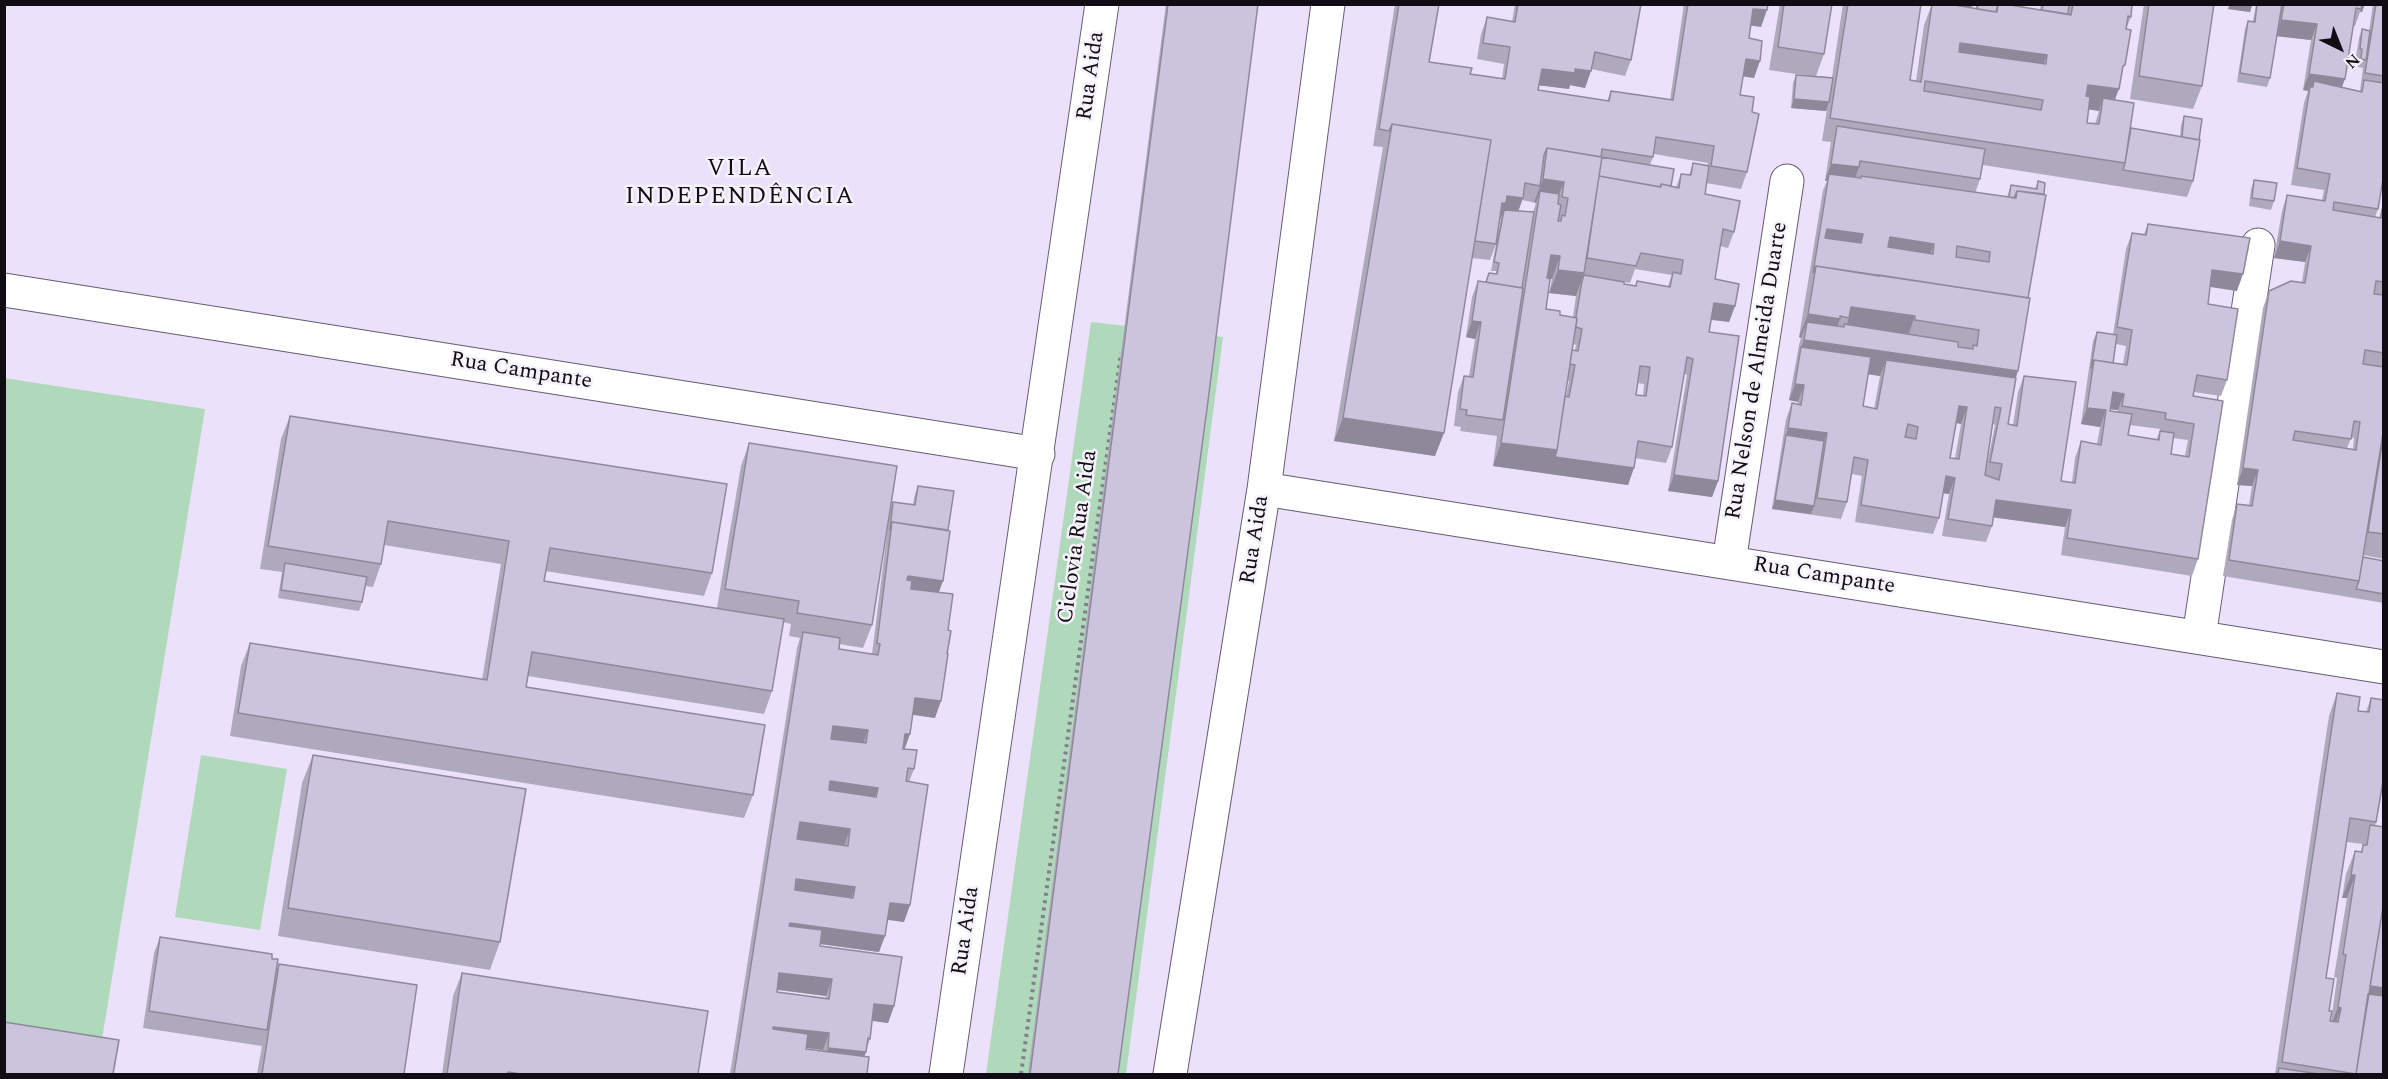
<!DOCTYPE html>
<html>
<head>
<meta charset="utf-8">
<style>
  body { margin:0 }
  #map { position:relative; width:2388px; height:1079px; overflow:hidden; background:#ebe1fa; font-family:Spectral,serif }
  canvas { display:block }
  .frame { position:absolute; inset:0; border:6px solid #100c14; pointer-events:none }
  .north { position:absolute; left:2310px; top:18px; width:60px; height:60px; -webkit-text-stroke:4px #f6f2fb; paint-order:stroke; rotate:137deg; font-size:16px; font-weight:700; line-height:24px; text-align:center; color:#100c14 }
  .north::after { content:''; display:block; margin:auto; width:21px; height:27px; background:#100c14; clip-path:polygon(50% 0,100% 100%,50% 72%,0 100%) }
</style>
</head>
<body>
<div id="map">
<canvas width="2388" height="1079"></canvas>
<div class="frame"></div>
<div class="north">N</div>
</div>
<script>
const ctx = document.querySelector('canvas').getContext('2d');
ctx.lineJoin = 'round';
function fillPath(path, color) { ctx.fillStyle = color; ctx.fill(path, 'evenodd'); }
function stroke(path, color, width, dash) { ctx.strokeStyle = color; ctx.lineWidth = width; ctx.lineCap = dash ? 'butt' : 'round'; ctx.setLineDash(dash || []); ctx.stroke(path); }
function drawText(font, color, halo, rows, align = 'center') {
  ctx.font = font + ' Spectral,serif'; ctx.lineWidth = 5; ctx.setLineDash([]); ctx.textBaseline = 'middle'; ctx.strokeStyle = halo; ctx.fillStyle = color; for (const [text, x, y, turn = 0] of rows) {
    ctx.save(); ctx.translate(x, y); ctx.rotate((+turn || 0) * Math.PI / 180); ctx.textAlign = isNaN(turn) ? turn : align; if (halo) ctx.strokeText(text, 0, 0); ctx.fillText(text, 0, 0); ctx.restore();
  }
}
fillPath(new Path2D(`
  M1091 322 1223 337 1126 1074H986Z
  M4 378 205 409 102 1039 5 1023Z
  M201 755 287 769 260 930 175 917Z`), '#b0d8ba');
const minor = new Path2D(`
  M4 290 1038 454
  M1264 489 2384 667
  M1729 562 1787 181
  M2199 637 2258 245
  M946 1074 1102 4
  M1170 1074 1264 489 1328 4`);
stroke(minor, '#655d72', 35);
stroke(new Path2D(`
  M1021 1074 1121 353`), '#847d8e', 4, [3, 4.5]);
stroke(minor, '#fff', 33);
fillPath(new Path2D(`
  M1166 4H1258L1118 1074H1028Z
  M1395 4H1439L1429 62 1470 74 1502 79 1504 64 1477 59 1481 34 1487 17 1512 22 1515 4H1641L1631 60 1625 76 1591 69 1585 88 1570 85 1569 89 1539 85 1538 90 1607 101 1611 91 1670 100 1684 4H1768L1761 27 1751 25 1749 38 1754 78 1743 76 1740 95 1752 112 1747 172 1741 189 1706 183 1705 194 1734 232 1728 248 1720 246 1715 279 1735 306 1729 322 1711 320 1709 332 1718 481 1712 497 1668 491 1687 375 1684 374 1672 447 1666 463 1635 458 1628 485 1493 466 1497 436 1460 431 1461 427 1454 426 1458 392 1464 376H1469L1475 339 1466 337 1472 297 1478 281 1485 282 1496 274V271H1491L1501 218 1503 213 1500 220 1496 244 1490 260 1472 258 1435 456 1334 441 1383 147 1373 146ZM1654 154 1708 163 1707 165 1693 163 1689 175 1681 174 1676 187 1671 186 1650 165ZM1522 200 1536 203 1533 212 1518 211ZM1635 269 1672 275 1668 286H1635L1624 284V282L1630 283ZM1550 279H1552L1549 293 1576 296 1573 317 1560 315 1546 309ZM1573 344 1576 345 1575 350H1572ZM1568 381H1569L1566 396H1565ZM1638 383 1644 384 1643 396 1636 395Z
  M1780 4H1832L1824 54 1816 76 1832 77 1843 4H1921L1910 80 1916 81 1924 25 1932 4H1972L1971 8 1976 9V4H2004L2040 10 2041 4H2132L2131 17 2126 29 2120 79 2115 100 2131 128 2180 137 2181 125 2184 116 2193 181 2187 197 1983 165 1980 179 1975 193 2007 197 2011 185 2035 189 2038 181 2016 378 2008 424 2013 425 2018 392 2024 376 2061 481 2072 482 2075 458 2081 441 2097 444 2100 427 2081 424 2093 341 2097 332 2113 335 2126 249 2132 233 2144 234 2148 224 2237 291 2210 287 2208 304 2227 380 2221 396 2194 392 2198 559 2192 576 2061 555 2065 527 1993 517 1992 526 1986 542 1942 536 1949 494 1943 493 1939 518 1933 534 1855 522 1862 476 1852 474 1847 502 1841 519 1772 509 1786 419 1792 403 1798 404V402L1789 400 1799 345 1801 338 1799 337 1823 190 1827 181H1825L1831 142 1822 141 1827 109 1826 111 1791 108 1793 83 1796 75H1803L1769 70ZM2089 109 2099 111 2095 124 2087 123ZM2116 344 2126 346 2123 364 2113 363ZM1868 374 1880 376 1874 409 1863 406ZM2110 409 2118 410 2117 412 2110 411ZM1956 423 1961 424 1955 458H1950ZM1993 424 1995 425 1987 465ZM2130 425 2160 429V431L2156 440 2128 435ZM2173 438 2188 440 2185 456 2171 454Z
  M2144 4H2214L2202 86 2193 109 2130 99Z
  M2230 4H2365L2362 12H2360L2355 26H2353L2342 87 2360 91 2363 68 2358 67 2359 58 2356 57 2359 38 2362 29 2369 31 2373 4H2384V173L2378 209 2375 217 2379 218 2382 209 2384 210V559L2363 555V557L2384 561V603L2223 576 2232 520 2237 504 2249 505 2252 486 2237 485 2263 308 2269 291 2302 282 2305 262 2274 258 2282 211 2287 195 2322 200 2324 190 2291 185 2304 103 2308 91 2303 90 2311 40 2277 36 2270 78 2267 87 2237 82 2245 29 2248 21H2253L2256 5H2252L2250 12 2228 9ZM2351 438H2354L2353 449 2347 448Z
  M2254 180 2274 201 2271 210 2249 206 2251 189Z
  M290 416 712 573 704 596 545 571 544 581 717 608 741 466 749 443 872 625 863 648 839 644V649L872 654 890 510 893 502 913 504 915 494 918 486 939 593 935 718 913 715 904 749 914 769 909 782 904 922 888 920 879 952 820 944V946L894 1006 888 1023 872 1021 870 1039 864 1056 867 1074H730L797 648 800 638 789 636 791 624 783 622 772 691 764 714 528 676 526 687 753 795 744 818 230 736 241 666 250 643 482 680 501 564 384 545 381 564 373 587 365 586 362 602 359 611 278 598 282 572 260 569 281 439ZM777 990 826 996 825 998 777 992ZM807 1048 823 1050V1051L806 1049Z
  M2337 693 2358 711 2366 712 2371 698 2376 822 2375 826 2384 1074H2275L2329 716ZM2347 842 2363 844 2361 852 2355 851 2346 874 2342 898H2347L2334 977 2337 978 2331 1021 2329 1011 2326 978Z
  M313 755 500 942 490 970 278 936 302 783Z
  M160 937 272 959 276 971 279 964 404 1074H257L262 1046 143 1028 154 953Z
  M462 973 698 1074H442L453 996Z`), '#afa9bd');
fillPath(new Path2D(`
  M1936 4H1960L1972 6 1966 23Z
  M2230 4H2256V5H2252L2250 12 2228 9Z
  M2361 4H2365L2362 12H2360L2361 9Z
  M1753 9 1767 10 1761 27 1747 25Z
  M2281 20 2317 24 2311 40 2275 36Z
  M1960 43 2047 55 2038 78 1952 66Z
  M1746 59 1760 61 1754 78 1740 76Z
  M1542 69H1575L1591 71 1585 88 1570 85 1569 89 1536 85Z
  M2309 74 2345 79 2339 95 2314 81 2311 91 2310 87 2308 91 2303 90Z
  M2088 85 2119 89 2110 112 2103 98 2099 111 2079 108Z
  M1794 99 1829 102 1826 111 1791 108Z
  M1831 164 1859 167 1853 184 1829 174 1827 181H1825Z
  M1543 179 1564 182 1555 205 1540 191 1536 203 1534 202Z
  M1507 196 1523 198 1517 215 1504 210 1500 220 1502 203Z
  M1827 229 1863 234 1857 250 1821 245Z
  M1890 237 1934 244 1928 260 1884 254Z
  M2280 241 2311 246 2305 262 2274 258Z
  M1551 255 1560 256 1552 279 1542 278Z
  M1558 270 1584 273 1576 296 1549 293Z
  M2212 270 2243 274 2237 291 2206 286Z
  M1714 303 1735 306 1729 322 1708 319Z
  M1851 307 1915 316 1907 339 1845 330 1849 318Z
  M1808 314 1840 319 1831 342 1807 322 1801 338 1799 337Z
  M1472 321 1481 322 1475 339 1466 337Z
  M1804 340 2018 371 2010 394 1886 360 1880 376 1799 364 1801 347Z
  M1795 384 1804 385 1798 402 1789 400Z
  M2113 392 2124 394 2118 410 2107 409Z
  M1959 406 1967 407 1961 424 1953 422Z
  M2087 408 2106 410 2100 427 2081 424Z
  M1343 418 1444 433 1435 456 1334 441Z
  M1788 428 1827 433 1821 450 1786 435Z
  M1501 443 1557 450 1634 468 1628 485 1493 466Z
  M2243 468 2258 470 2252 486 2237 485Z
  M1674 475 1718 481 1712 497 1668 491Z
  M1946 476 1955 478 1949 494 1940 493Z
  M1775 500 1814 506 1811 514 1772 509Z
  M1996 500 2071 510 2065 527 1990 517Z
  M908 576 943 581 937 597 902 592Z
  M915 698 941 701 935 718 909 714Z
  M833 726 868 730 862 747 828 742Z
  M905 734H910L904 751 899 750Z
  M830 781 878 788 872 804 824 797Z
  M800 822 850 829 844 846 794 838Z
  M2351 875H2355L2347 898H2342Z
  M796 879 855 887 849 904 790 895Z
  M890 903 910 905 904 922 884 919Z
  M790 923 885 936 879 952 784 939Z
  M779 973 832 979 826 996 773 989Z
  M2368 986 2384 988V1006L2364 1003Z
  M874 1004 894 1006 888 1023 868 1020Z
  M2338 1007 2341 1008 2333 1031 2329 1030Z
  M773 1027 829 1033 823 1050 767 1043Z
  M828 1048 866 1052 860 1069 822 1065Z`), '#8e899a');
const building = new Path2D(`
  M1168 4H1258L1208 401 1118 1074H1030Z
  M1399 4H1439L1429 62 1472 68 1470 74 1505 79 1510 47 1483 43 1487 17 1515 22 1518 4H1641L1631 60 1595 52 1591 71 1575 69V73L1542 69 1538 90 1609 101 1611 91 1673 100 1688 4H1768L1767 10 1753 9 1749 38 1762 41 1760 61 1746 59 1740 95 1754 97 1752 112 1759 114 1747 172 1711 166 1714 146 1656 137 1653 157 1602 149 1601 157 1547 148 1544 155 1540 186 1525 183 1523 198 1507 196 1506 203H1502L1496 244 1475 241 1491 140 1392 124 1389 131 1379 129Z
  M1784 4H1832L1824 54 1778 47Z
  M1848 4H1921L1910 80 1921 82 1932 4H1948L1997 12 1998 4H2004L2071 15 2073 4H2132L2131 17 2128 16 2126 29 2131 30 2125 65 2123 66 2119 89 2088 85 2086 96 2090 97 2087 123 2099 124 2103 98 2134 103 2125 163 1830 118ZM1960 43 2047 55 2046 64 1959 52ZM1925 81 2043 100 2041 110 1924 91Z
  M1978 4H1998L1996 12 1977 9Z
  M2043 4H2069L2068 14 2042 10Z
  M2149 4H2214L2202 86 2139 76Z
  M2257 4H2282L2270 78 2240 73 2248 21 2255 22Z
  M2284 4H2362L2361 9 2356 8 2345 79 2309 74 2317 24 2281 20Z
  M2376 4H2384V76L2365 73Z
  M2362 29 2370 31 2366 60 2361 59 2362 49H2360Z
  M1796 75 1833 78 1829 102 1794 99Z
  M2364 80 2384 83V173L2378 209 2334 202 2333 210 2381 218 2382 209 2384 210V282L2376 281 2374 294 2384 295V353L2365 350 2363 364 2384 367V427L2359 581 2229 560 2237 504 2252 506 2258 470 2243 468 2269 291 2291 281 2305 283 2311 246 2280 241 2287 195 2325 201 2330 174 2297 168 2310 87H2313L2314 81 2362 92ZM2354 421 2360 422 2356 450 2293 440 2295 431 2351 439Z
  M2184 116 2202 119 2199 140 2182 137Z
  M1392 124 1491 140 1444 433 1343 418Z
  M1837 126 1985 149 1980 179 1860 161 1859 167 1831 164Z
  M2131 128 2200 140 2193 181 2123 170 2125 163Z
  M1547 148 1602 157 1584 273 1558 270 1560 256 1551 255 1547 278 1550 279 1546 309 1560 311V315L1577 318 1557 450 1501 443 1540 191 1559 194 1558 204 1561 205 1558 221H1561L1562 215 1565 216 1568 198 1562 197 1564 182 1543 179Z
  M1601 157 1674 169 1671 186 1661 184 1660 187 1599 176 1602 157Z
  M1693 163 1709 166 1705 194 1740 201 1734 232 1723 229 1715 279 1739 284 1735 306 1714 303 1709 332 1739 336 1718 481 1674 475 1693 359 1687 357 1672 447 1638 441 1634 468 1555 457 1557 450 1565 396 1569 397 1575 365 1570 364 1572 350 1578 351 1582 329 1576 327 1577 318 1576 317 1582 281 1584 275 1624 282V284L1636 286 1637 281 1670 287 1673 272 1681 274 1683 260 1641 253 1636 266 1587 258 1599 176 1661 187V184L1679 188 1681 174 1691 175ZM1640 366 1650 367 1646 396 1636 395Z
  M1829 174 1861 178V176L2016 198 2017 191 2046 195 2028 298 1879 275V276L1816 266 1813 273ZM1827 229 1863 234 1861 243 1825 238ZM1890 237 1934 244 1933 254 1888 247ZM1957 246 1990 252 1989 262 1956 257Z
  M2254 180 2277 183 2274 201 2252 198Z
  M2038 181 2045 183 2044 194 2017 191 2014 198 2009 197 2011 185 2037 189Z
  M1504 210 1534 212 1522 288 1486 282 1489 273 1497 274 1499 263 1494 262Z
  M2148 224 2250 238 2243 274 2212 270 2208 304 2238 309 2227 380 2197 375 2193 396 2223 401 2198 559 2067 538 2071 510 1996 500 1992 526 1948 519 1955 478 1946 476 1939 518 1861 505 1868 460 1854 457 1847 502 1817 498 1827 433 1788 428 1792 403 1801 405 1804 385 1795 384 1801 347 1871 357 1863 406 1877 409 1886 360 2016 378 2008 424 2017 426 2024 376 2076 382 2061 481 2075 483 2081 441 2101 445 2106 410 2087 408 2094 360 2127 365 2132 330 2117 327 2132 233 2146 235ZM2113 392 2124 394 2122 406 2166 413 2165 419 2194 424 2189 457 2171 454 2174 433 2160 431 2159 440 2128 435 2132 414 2110 411ZM1959 406 1967 407 1959 459 1950 458ZM1995 407 2001 408 1990 462 2002 464 1999 480 1985 475ZM1908 424 1918 427 1916 439 1905 437Z
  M1816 266 2030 298 2018 371 1804 340 1807 322 1844 327V324L1958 342V347L1973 349V345L1977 346 1979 330 1915 320V316L1851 307 1849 318 1840 316V319L1808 314Z
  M1478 281 1523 288 1503 420 1466 415 1467 410 1460 409 1464 376 1473 377 1481 322 1472 321Z
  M2097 332 2117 335 2113 363 2094 360 2091 368Z
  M290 416 727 484 712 573 550 548 544 581 784 619 772 691 532 652 526 687 765 725 753 795 238 713 250 643 487 680 509 541 388 521 381 564 268 546Z
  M2384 433V534L2368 532Z
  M1786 435 1824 441 1814 506 1775 500Z
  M749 443 897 466 872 625 797 613 799 601 725 589Z
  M918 486 954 491 948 530 892 522 890 530 893 502 915 505Z
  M892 522 950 531 943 581 908 576 907 580 912 581 911 589 953 594 948 630 951 631 947 654H948L941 701 915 698 910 734H905L903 749 917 750 914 769 908 768 906 781 928 785 910 905 890 903 885 936 790 923 789 926 822 930 820 946 902 957 894 1006 874 1004 870 1039 868 1038 866 1052 828 1048 829 1033 773 1027V1029L808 1034 806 1049 869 1057 867 1074H734L803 632 840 638 839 649 878 655 880 644 877 643ZM833 726 868 730 866 743 831 739ZM830 781 878 788 876 797 829 790ZM800 822 850 829 848 846 797 839ZM796 879 855 887 853 898 795 890ZM779 973 832 979 829 999 777 992Z
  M2363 557 2384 561V594L2356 589 2359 581Z
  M285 563 367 577 362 602 281 590Z
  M2337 693 2360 697 2358 711 2369 712 2371 698 2384 700V776L2376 822 2350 818 2326 978 2334 979 2329 1011H2332L2330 1021 2338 1022 2341 1008 2338 1007 2346 955 2343 954 2355 875H2351L2355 851 2362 852 2363 845H2367L2370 825 2384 827V901L2356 1074 2282 1062Z
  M313 755 526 789 500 942 288 908Z
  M2384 901V988L2370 986Z
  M160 937 272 954V959H278L267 1030 149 1011Z
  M279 964 417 985 404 1074H262Z
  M462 973 708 1011 698 1074H521L508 1072 507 1074H447Z
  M2368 994 2384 996V1074H2356Z
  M4 1022 119 1040 113 1074H4Z
  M2279 1068 2319 1074H2278Z`);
fillPath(building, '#cbc4dc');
stroke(building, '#8e899a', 1.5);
drawText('22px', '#100c14', '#f6f2fb', [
  ["Rua Aida",1092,76,-82],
  ["Rua Nelson de Almeida Duarte",1758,371,-81],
  ["Rua Campante",521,372,9],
  ["Ciclovia Rua Aida",1079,537,-82],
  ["Rua Aida",1256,540,-81],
  ["Rua Campante",1824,577,9],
  ["Rua Aida",967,931,-82]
]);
ctx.letterSpacing = '1.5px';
drawText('24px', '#100c14', '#f6f2fb', [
  ["VILA",740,170],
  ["INDEPENDÊNCIA",740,198]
]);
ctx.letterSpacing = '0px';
</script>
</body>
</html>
